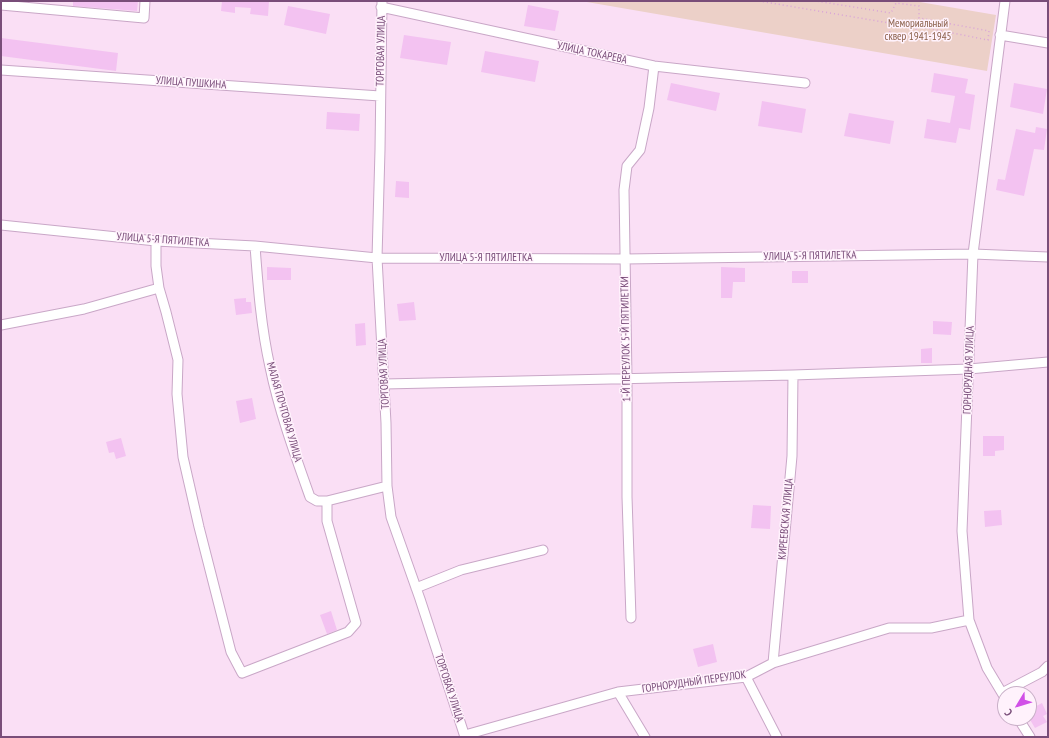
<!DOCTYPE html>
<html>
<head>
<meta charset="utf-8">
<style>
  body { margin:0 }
  #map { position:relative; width:1049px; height:738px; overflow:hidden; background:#fdebf9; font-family:"PT Sans Narrow",sans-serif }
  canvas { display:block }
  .frame { position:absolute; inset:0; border:2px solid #794d79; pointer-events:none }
  .north { position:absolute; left:997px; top:686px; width:40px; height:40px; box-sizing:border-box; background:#fff2fc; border:1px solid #c9b0c8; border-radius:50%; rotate:232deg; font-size:11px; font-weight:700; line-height:16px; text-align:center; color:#794d79 }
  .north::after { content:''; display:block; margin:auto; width:14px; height:18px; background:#d150e7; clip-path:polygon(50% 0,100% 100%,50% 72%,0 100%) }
</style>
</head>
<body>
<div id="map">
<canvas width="1049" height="738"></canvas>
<div class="frame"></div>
<div class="north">С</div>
</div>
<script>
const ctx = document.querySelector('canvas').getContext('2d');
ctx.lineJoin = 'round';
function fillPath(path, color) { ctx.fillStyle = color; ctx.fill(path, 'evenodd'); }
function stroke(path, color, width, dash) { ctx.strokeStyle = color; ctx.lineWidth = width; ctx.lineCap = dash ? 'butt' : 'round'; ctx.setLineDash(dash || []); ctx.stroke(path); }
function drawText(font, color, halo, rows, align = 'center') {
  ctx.font = font + ' "PT Sans Narrow",sans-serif'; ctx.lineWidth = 3; ctx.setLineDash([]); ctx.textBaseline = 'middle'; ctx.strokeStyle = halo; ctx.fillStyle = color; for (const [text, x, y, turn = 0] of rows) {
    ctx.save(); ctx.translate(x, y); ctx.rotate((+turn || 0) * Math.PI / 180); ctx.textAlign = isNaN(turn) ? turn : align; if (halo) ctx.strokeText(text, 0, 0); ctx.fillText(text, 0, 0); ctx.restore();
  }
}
fillPath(new Path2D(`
  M1 1H1048V737H1ZM1005 694H1029V718H1005Z`), '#fadff5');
fillPath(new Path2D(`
  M581 1H914L996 15 987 71Z`), '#ecd0c8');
fillPath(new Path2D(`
  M73 1H138L137 11 73 6Z
  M222 1H269L268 16 250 14 251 8 235 7V13L221 11Z
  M528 5 559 11 555 31 524 26Z
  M288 6 330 14 326 34 284 25Z
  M404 35 451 42 447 65 400 58Z
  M1 38 118 53 116 71 1 56Z
  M485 51 539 61 535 82 481 72Z
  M934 73 968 79 965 93 975 95 970 130 959 128 956 143 924 138 927 119 950 123 955 96 931 92Z
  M671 83 720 93 716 111 667 100Z
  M1014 83 1047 89 1043 114 1010 107Z
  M762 101 806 109 802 133 758 126Z
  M327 112 360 114 359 131 326 129Z
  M849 113 894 121 890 144 844 136Z
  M1036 127 1047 129 1044 150 1034 149 1024 196 996 190 998 179 1005 180 1016 129 1035 133Z
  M396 181 409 182V198L395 197Z
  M267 267 291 268V280H267Z
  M721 267 745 268V282H733L732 298H721Z
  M792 271H808V283H792Z
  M246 298V302H251L252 313 236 315 234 299Z
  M414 302 416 320 399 321 397 304Z
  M933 321 952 322 951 335 933 334Z
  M365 323 366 345 356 346 355 324Z
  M932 348V363H921V349Z
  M252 398 256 419 240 423 236 401Z
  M983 436H1004V450L995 451V456H983Z
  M121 438 126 456 116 459 114 452 109 453 106 442Z
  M753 505 771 506 770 529 751 528Z
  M1001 510 1002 525 985 527 984 511Z
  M331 611 337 630 327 634 320 615Z
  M713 644 717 662 698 667 693 649Z
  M1042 703 1047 714 1043 716 1047 722 1035 728 1029 718V710Z`), '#f3c2f1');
const minor = new Path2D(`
  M382 1 380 150 377 258 386 423 387 486 391 517 420 599 465 737
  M1005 1 973 254 962 531 969 620 987 668 1005 698
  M1 5 144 18 145 1
  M381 7 654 66 805 83
  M1000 35 1048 43
  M1 70 380 96
  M1 225 156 241 255 246 377 258 625 259 973 254 1048 257
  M156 241V266L159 288 166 312 178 360 177 394 183 457 199 527 231 652 242 673 348 632 356 623 327 521V501
  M255 246C258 286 261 327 270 367 279 411 295 455 310 497L317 501H327L387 486
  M1 325 84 309 159 288
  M384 384 793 375 969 369 1048 362
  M416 588 461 570 543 550
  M631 618 627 497V378L624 190 627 166 640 150 649 108 654 66
  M773 663 792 456 793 375
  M746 677 777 737
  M618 692 645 737
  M1002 693 1042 672 1048 666
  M1018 718 1030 737
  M465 735 618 692 746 677 773 663 889 628H931L969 620`);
stroke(minor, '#c9a7c7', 11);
stroke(new Path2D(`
  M759 1 889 23 890 35 913 38 917 26 988 40 989 31 919 18V6L896 3 891 13 816 1`), '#d9a4d8', 1.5, [1, 3]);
stroke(minor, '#fff', 9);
drawText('11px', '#8b604a', '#fff2fc', [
  ["Мемориальный",918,24],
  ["сквер 1941-1945",918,37]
]);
drawText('11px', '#794d79', '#fff2fc', [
  ["ТОРГОВАЯ УЛИЦА",381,51,-89],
  ["УЛИЦА ТОКАРЕВА",592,53,12],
  ["УЛИЦА ПУШКИНА",191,83,4],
  ["УЛИЦА 5-Я ПЯТИЛЕТКА",163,240,4],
  ["УЛИЦА 5-Я ПЯТИЛЕТКА",810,256,-1],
  ["УЛИЦА 5-Я ПЯТИЛЕТКА",486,258],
  ["1-Й ПЕРЕУЛОК 5-Й ПЯТИЛЕТКИ",626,339,-91],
  ["ГОРНОРУДНАЯ УЛИЦА",969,370,-88],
  ["ТОРГОВАЯ УЛИЦА",384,374,-93],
  ["МАЛАЯ ПОЧТОВАЯ УЛИЦА",284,412,74],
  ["КИРЕЕВСКАЯ УЛИЦА",786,519,-85],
  ["ГОРНОРУДНЫЙ ПЕРЕУЛОК",694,682,-8],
  ["ТОРГОВАЯ УЛИЦА",449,688,72]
]);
</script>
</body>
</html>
